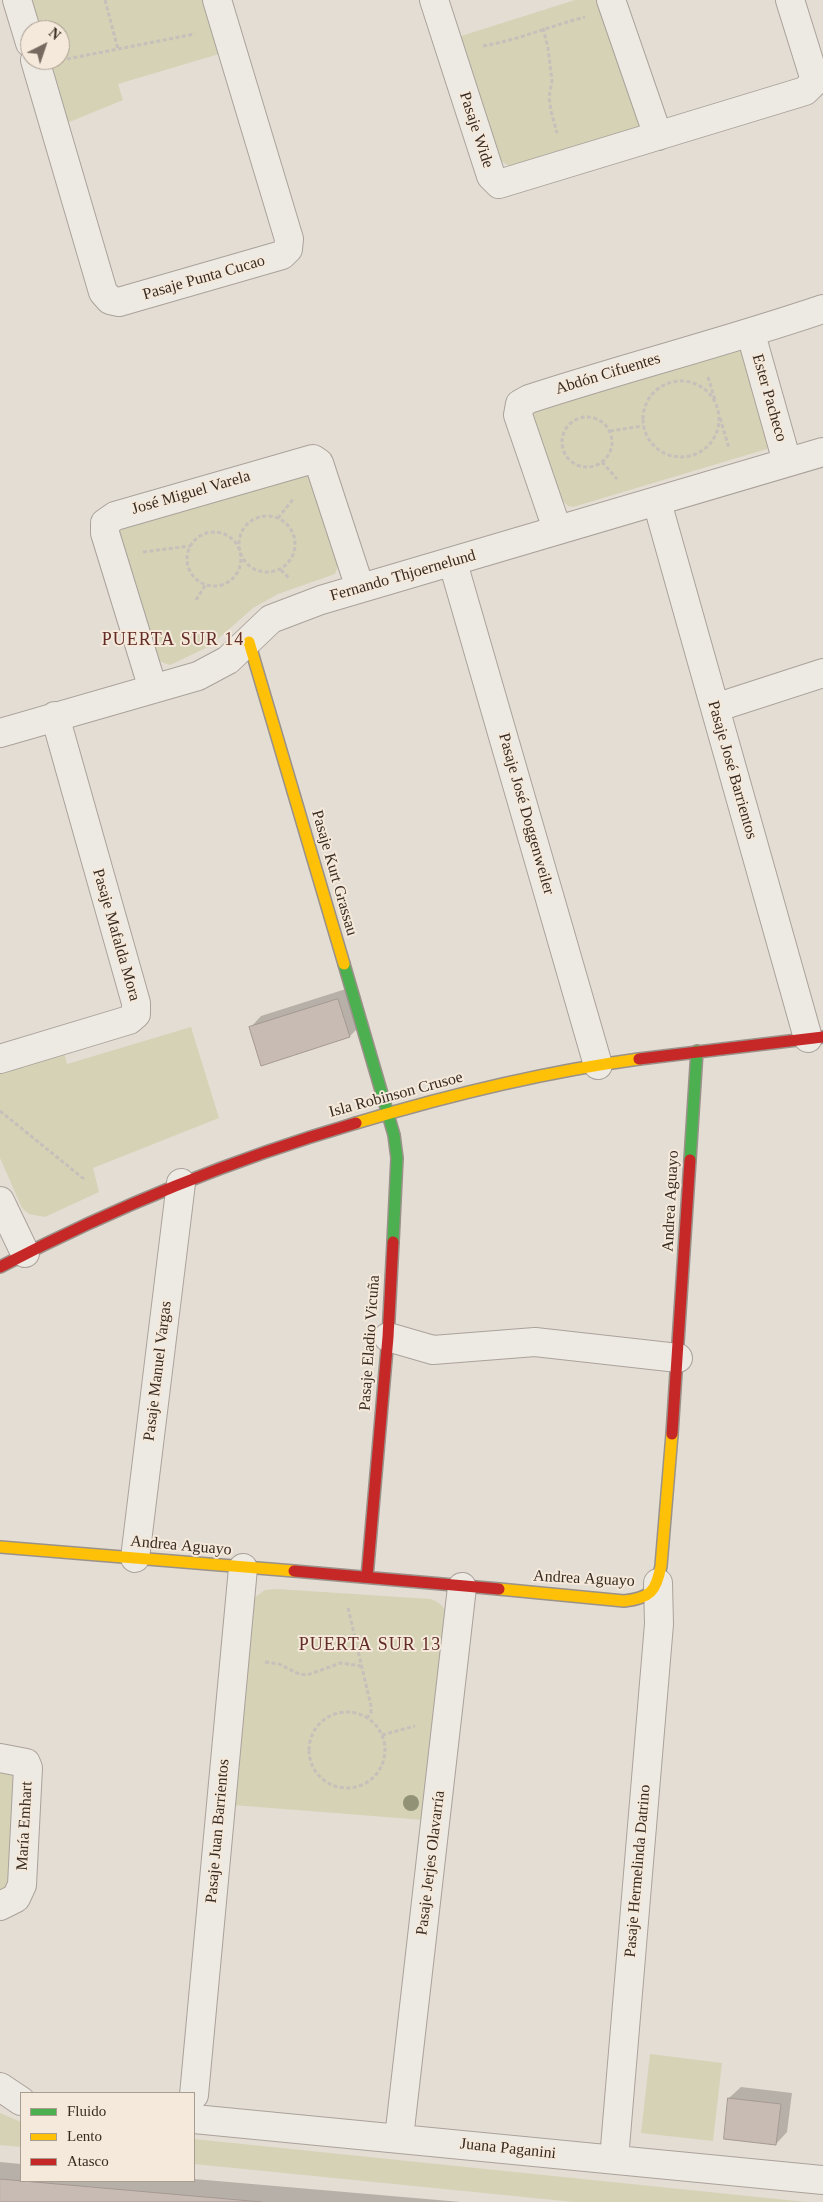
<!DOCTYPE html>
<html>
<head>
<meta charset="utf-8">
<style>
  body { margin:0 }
  #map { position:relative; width:823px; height:2202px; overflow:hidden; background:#e4ddd3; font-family:"Times New Roman",serif }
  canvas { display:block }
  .legend { position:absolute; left:20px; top:2092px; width:175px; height:90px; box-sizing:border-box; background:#f4e9da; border:1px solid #a99d90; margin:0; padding:6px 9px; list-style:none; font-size:15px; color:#392b22 }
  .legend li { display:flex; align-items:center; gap:10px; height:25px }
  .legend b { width:25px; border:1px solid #a99d90 }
  .north { position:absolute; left:20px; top:20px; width:50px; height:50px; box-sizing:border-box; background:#f4e9da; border:1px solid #a99d90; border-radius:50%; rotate:41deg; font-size:14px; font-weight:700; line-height:20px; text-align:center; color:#392b22 }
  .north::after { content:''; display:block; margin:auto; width:18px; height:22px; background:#756960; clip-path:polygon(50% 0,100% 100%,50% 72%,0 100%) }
</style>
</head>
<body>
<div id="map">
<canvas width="823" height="2202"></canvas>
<ul class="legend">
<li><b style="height:6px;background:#4caf50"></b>Fluido</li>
<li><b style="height:6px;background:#ffc107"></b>Lento</li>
<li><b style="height:6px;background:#c62828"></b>Atasco</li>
</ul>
<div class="north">N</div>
</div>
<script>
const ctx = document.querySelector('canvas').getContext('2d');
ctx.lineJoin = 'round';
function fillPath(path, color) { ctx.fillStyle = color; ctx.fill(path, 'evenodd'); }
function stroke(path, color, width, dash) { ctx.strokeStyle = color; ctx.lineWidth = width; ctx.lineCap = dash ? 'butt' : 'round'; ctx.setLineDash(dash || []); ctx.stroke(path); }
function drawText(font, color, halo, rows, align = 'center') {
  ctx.font = font + ' "Times New Roman",serif'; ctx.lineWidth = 4; ctx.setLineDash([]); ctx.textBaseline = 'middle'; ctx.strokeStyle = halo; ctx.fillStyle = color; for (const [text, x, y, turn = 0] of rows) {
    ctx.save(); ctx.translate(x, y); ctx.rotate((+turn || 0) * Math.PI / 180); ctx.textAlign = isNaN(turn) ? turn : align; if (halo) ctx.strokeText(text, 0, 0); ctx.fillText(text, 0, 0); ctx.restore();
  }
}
fillPath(new Path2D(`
  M31 0H205L219 54 118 84 123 100 67 123 49 60H60V30H40Z
  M575 0H600L640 120 638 130 517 168C506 166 502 162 495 153L458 37Z
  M736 347 742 352 769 446 767 449 573 507 568 506 557 495 532 412Z
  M308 473 340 561 335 574 278 594 253 608 210 646 170 665 156 660 118 531 122 527Z
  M191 1027 219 1118 93 1168 99 1192 45 1217 29 1214 22 1208 0 1158V1070L64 1052 67 1064Z
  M277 1589 430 1599C440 1602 443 1606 448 1615L424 1820 233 1805 251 1600 265 1590Z
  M0 1767 16 1772 12 1883 0 1896Z
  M650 2054 722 2063 713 2141 641 2133Z
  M0 2113 21 2122V2147L0 2145Z
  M194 2139 806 2202H574L194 2164Z`), '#d5d2b6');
fillPath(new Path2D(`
  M349 988 361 1025 350 1036 261 1064 250 1028 261 1016Z
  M741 2087 792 2093 787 2132 776 2144 729 2098Z
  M0 2162 21 2164V2181H194V2179L461 2202H0Z`), '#0003');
const building = new Path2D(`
  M338 999 350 1037 261 1066 249 1027Z
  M728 2098 781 2104 776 2145 724 2139Z
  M0 2179 262 2202H0Z`);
fillPath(building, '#c8bbb3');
stroke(building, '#a59992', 1);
const street = new Path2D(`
  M17 0 30 43
  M434 0 491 176 499 184 805 91 813 83 814 77 790 0
  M611 0 658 136
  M35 60 103 292 110 300 119 302 282 255 288 249 289 239 217 0
  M751 334 787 462
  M657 502 808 1038
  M557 529 518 415 520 404 529 399C627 367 726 342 823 309
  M453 563 598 1065
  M153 689 105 533V523L115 516 313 459 319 463 360 588
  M715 708 823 673
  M0 733 198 676 228 660 271 619 321 600 823 452
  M0 1059 129 1020 136 1014V1003L55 716
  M0 1201 25 1253
  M388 1337 433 1350 535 1342 678 1358
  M135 1558 181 1183
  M0 1758 26 1763 28 1768 22 1885 16 1898 0 1906
  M0 2087 21 2101
  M194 2095 243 1568
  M194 2119 823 2180
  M399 2138 462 1587
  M614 2159 659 1624 658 1583`);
const fast = new Path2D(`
  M344 964 394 1135 397 1158 393 1242
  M690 1160 697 1051`);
const slow = new Path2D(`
  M249 642 344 964
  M356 1123C449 1095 543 1072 639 1059
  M0 1547 294 1571
  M499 1589 624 1601C650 1598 656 1592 661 1566L672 1434`);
const jam = new Path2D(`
  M639 1059 823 1037
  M0 1267C113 1208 234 1159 356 1123
  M672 1434 690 1160
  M294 1571 499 1589
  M367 1577 388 1337 393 1242`);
stroke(street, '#aaa29b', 30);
stroke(fast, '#9a928a', 14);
stroke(slow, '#9a928a', 14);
stroke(jam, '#9a928a', 14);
stroke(new Path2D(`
  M105 0 118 49
  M543 28 548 48 552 81 549 97 551 111 557 133
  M483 46C518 40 550 26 585 17
  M67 59 195 34
  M708 377 715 400
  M643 419a38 38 0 1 1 76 0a38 38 0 1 1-76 0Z
  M562 442a25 25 0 1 1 50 0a25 25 0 1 1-50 0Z
  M720 418 729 448
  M610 431 643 426
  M602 462 617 479
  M239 544a28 28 0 1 1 56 0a28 28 0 1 1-56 0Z
  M278 518 294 498
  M187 559a27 27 0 1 1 54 0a27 27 0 1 1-54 0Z
  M143 552 190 546
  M281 570 289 578
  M196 600 206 584
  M0 1111 84 1179
  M348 1608 371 1706V1713L367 1718
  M265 1662 279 1664 299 1674 307 1675 341 1663 361 1666
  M309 1750a38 38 0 1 1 76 0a38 38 0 1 1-76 0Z
  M382 1735 415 1726`), '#c5c0ba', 3, [4, 2.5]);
stroke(street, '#ede9e3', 28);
stroke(fast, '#4caf50', 11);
stroke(slow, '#ffc107', 11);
stroke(jam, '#c62828', 11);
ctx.fillStyle = '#929277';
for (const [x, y] of [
  [411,1803]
]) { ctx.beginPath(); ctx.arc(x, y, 8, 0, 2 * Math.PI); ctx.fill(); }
drawText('16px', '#392b22', '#f4e9da', [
  ["Pasaje Wide",476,130,72],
  ["Pasaje Punta Cucao",204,278,-16],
  ["Abdón Cifuentes",608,374,-17],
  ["Ester Pacheco",769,398,74],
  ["José Miguel Varela",191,493,-16],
  ["Fernando Thjoernelund",403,576,-16],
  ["Pasaje José Barrientos",732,770,74],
  ["Pasaje José Doggenweiler",526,814,74],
  ["Pasaje Kurt Grassau",334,873,74],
  ["Pasaje Mafalda Mora",116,935,74],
  ["Isla Robinson Crusoe",396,1095,-15],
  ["Andrea Aguayo",671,1201,-87],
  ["Pasaje Eladio Vicuña",370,1343,-86],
  ["Pasaje Manuel Vargas",158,1371,-83],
  ["Andrea Aguayo",181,1546,5],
  ["Andrea Aguayo",584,1579,3],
  ["María Emhart",25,1826,-87],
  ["Pasaje Juan Barrientos",218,1831,-85],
  ["Pasaje Jerjes Olavarría",431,1863,-83],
  ["Pasaje Hermelinda Datrino",638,1871,-85],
  ["Juana Paganini",508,2149,6]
]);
ctx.letterSpacing = '1px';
drawText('18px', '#622b25', '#f4e9da', [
  ["PUERTA SUR 14",173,640],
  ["PUERTA SUR 13",370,1645]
]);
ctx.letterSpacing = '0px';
</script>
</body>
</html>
